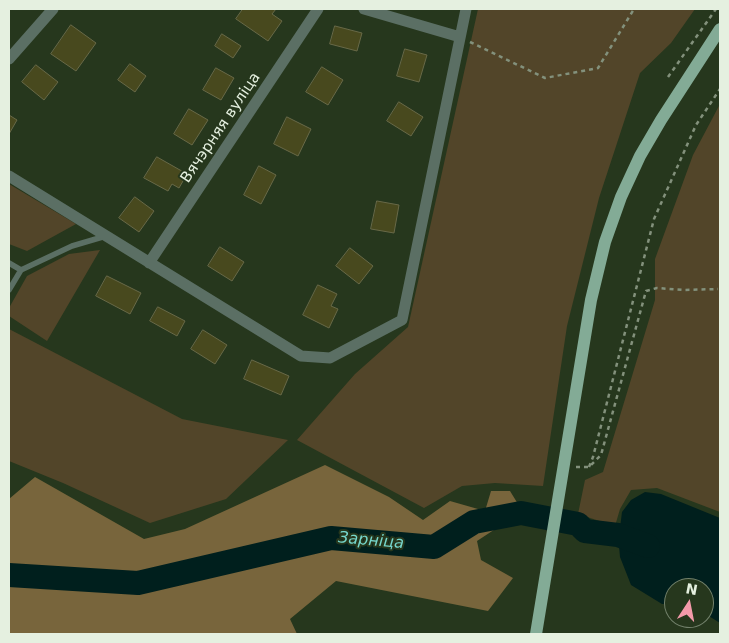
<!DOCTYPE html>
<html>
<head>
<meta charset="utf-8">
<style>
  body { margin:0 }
  #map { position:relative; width:729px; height:643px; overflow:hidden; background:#26371d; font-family:"DejaVu Sans",sans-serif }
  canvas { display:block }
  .frame { position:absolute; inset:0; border:10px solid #e5f0e0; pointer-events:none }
  .north { position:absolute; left:664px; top:578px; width:50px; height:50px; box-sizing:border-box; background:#26371d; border:1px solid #72816b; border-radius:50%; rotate:11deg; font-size:14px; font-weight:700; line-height:20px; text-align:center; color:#e5f0e0 }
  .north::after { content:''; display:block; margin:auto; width:18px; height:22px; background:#f39aaa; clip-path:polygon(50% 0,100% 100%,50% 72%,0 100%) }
</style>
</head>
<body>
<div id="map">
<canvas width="729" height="643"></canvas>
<div class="frame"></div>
<div class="north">N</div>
</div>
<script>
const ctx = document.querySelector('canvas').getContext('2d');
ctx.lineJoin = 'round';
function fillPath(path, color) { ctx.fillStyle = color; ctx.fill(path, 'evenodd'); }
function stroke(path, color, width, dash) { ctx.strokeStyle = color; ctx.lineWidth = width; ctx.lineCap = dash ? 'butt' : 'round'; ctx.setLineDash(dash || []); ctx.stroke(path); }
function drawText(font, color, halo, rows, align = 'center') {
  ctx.font = font + ' "DejaVu Sans",sans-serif'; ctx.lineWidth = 4; ctx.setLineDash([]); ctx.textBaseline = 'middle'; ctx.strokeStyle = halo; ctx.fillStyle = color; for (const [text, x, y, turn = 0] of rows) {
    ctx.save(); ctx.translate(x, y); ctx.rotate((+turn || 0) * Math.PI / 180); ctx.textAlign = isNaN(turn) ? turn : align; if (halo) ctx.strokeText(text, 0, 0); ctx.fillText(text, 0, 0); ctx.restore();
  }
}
fillPath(new Path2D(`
  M478 9H695L671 43 640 73 599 198 567 326 543 486 495 483 462 486 424 508 297 440 355 374 408 327Z
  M720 104V512L657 488 631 490 620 509 615 526 578 514 585 480 603 472 655 300V259L693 155Z
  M9 184 76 224 27 251 9 244Z
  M100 250 47 341 9 316V308L27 276 69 254Z
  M9 329 182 419 288 440 226 499 150 523 63 483 9 461Z`), '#524529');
fillPath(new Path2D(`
  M325 465 389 497 423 520 450 501 485 511 491 491H510L518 504 509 520 477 541 481 560 513 578 488 611 336 581 290 619 297 634H9V499L35 477 144 539 185 529Z`), '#78653c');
fillPath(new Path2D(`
  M645 492 661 494 720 518V623L704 613V588H674V604H662L631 585 620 557 618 535 620 528 622 512 631 500Z`), '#001f1d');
stroke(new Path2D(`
  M9 575 138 583 331 538 434 547 474 522 521 513 578 524 585 531 618 535 648 546`), '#001f1d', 24);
const building = new Path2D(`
  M243 9H276L272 14 282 21 268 41 236 19Z
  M71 25 96 43 76 71 51 54Z
  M335 26 362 33 357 51 330 44Z
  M222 34 241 46 233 58 215 46Z
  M405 49 427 55 419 82 397 76Z
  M130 64 146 76 135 92 118 80Z
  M36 65 58 82 44 100 22 82Z
  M322 67 343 80 328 105 306 92Z
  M216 68 234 78 221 100 203 90Z
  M399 102 423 117 411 136 387 121Z
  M189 109 208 120 192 145 174 134Z
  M9 115 17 120 9 134Z
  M287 117 311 129 298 156 274 144Z
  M157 157 187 174 179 188 172 184 168 191 144 178Z
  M259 166 276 175 261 204 244 195Z
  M135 197 154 211 139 232 119 218Z
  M377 201 399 205 394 233 371 229Z
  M220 247 244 262 232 281 208 266Z
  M350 248 373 266 359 284 336 266Z
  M107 276 141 293 130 314 96 296Z
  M318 285 337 294 331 306 338 309 329 328 303 315Z
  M158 307 185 321 177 336 150 321Z
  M203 330 227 345 215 364 191 349Z
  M252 360 289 376 281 395 244 379Z`);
fillPath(building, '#48491e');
stroke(building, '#686948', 1);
stroke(new Path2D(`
  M470 42 545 78 598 68 634 9
  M668 77 716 9
  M576 467H589L601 455 646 291 657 288 684 290 718 289
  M589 467 593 457 654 219 696 125 720 89`), '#83917c', 2.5, [4, 4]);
stroke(new Path2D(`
  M9 263 21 270 72 246 106 236
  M9 290 21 270`), '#5b6f64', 5.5);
stroke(new Path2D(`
  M364 9 460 37
  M9 59 53 9
  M9 176 301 356 330 358 402 320 466 9
  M149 263 318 9`), '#5b6f64', 11);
stroke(new Path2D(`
  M536 634 591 300 605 242 621 197 640 156 661 120 720 29`), '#83ab96', 12);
drawText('15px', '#e5f0e0', '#26371d', [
  ["Вячэрняя вуліца",221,128,-56]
]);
drawText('italic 16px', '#76d7cd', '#26371d', [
  ["Зарніца",371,541,5]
]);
</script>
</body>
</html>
